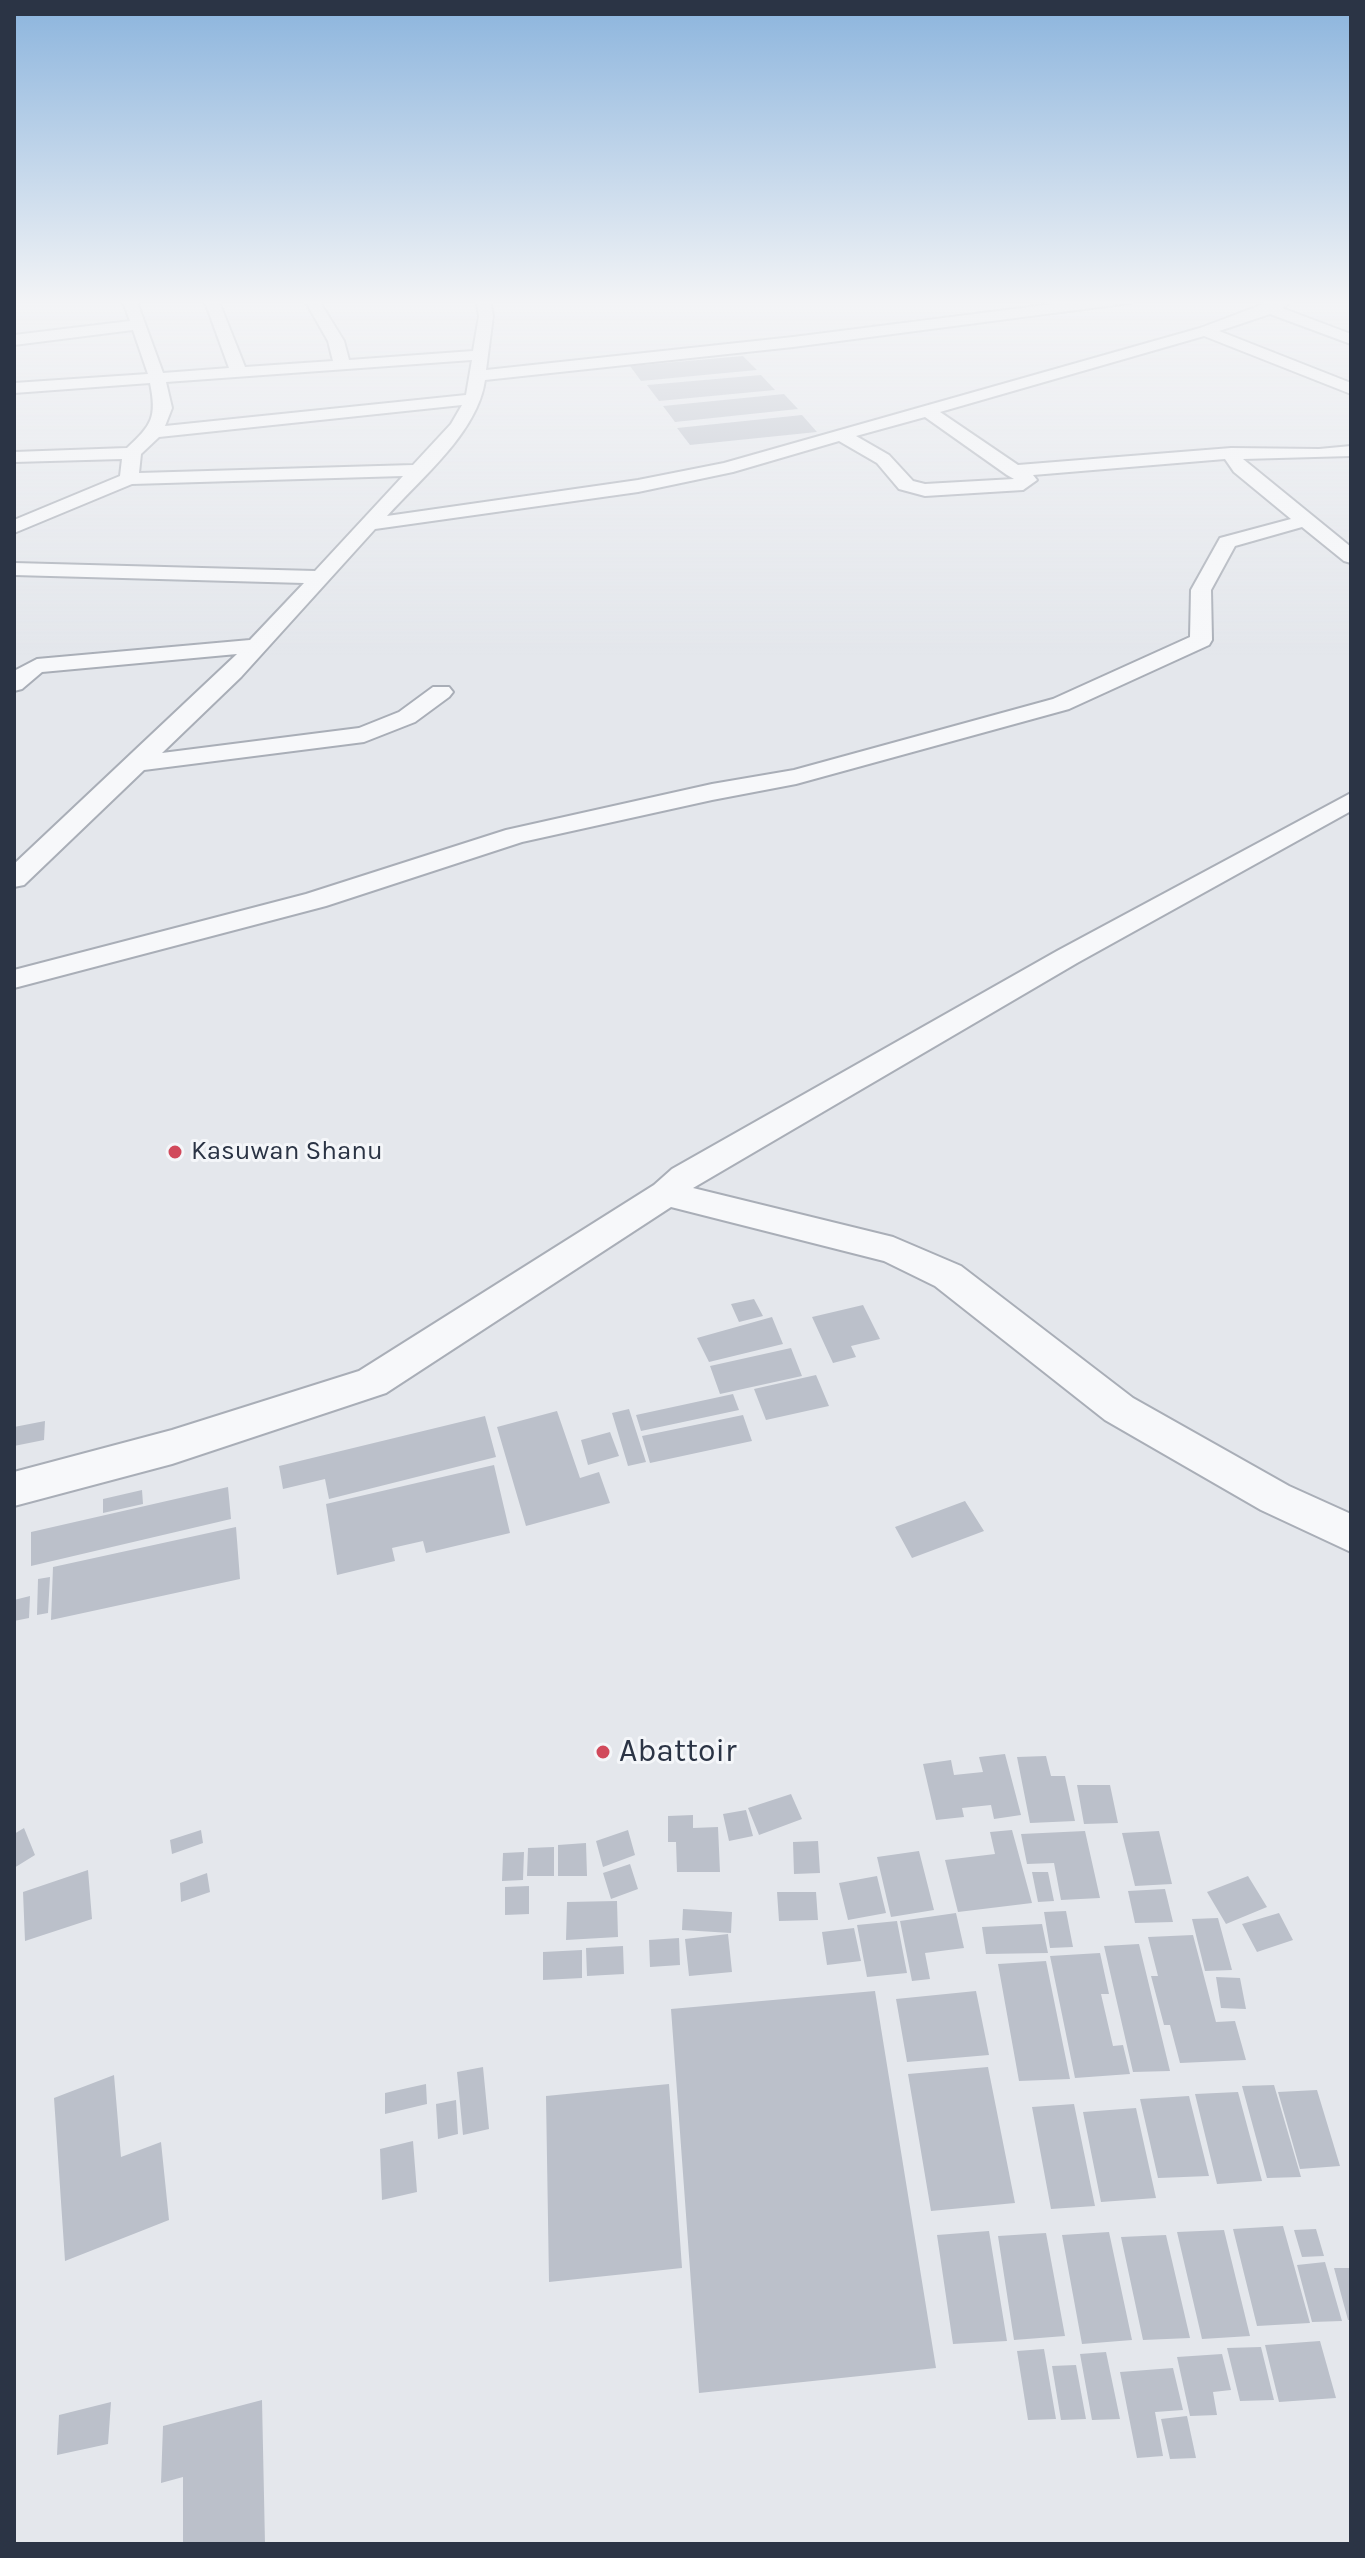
<!DOCTYPE html>
<html>
<head>
<meta charset="utf-8">
<style>
  body { margin:0 }
  #map { position:relative; width:1365px; height:2558px; overflow:hidden; background:#e4e7ec; font-family:Karla,sans-serif }
  canvas { display:block }
  .frame { position:absolute; inset:0; border:16px solid #2b3445; pointer-events:none }
</style>
</head>
<body>
<div id="map">
<canvas width="1365" height="2558"></canvas>
<div class="frame"></div>
</div>
<script>
const ctx = document.querySelector('canvas').getContext('2d');
ctx.lineJoin = 'round';
function fillPath(path, color) { ctx.fillStyle = color; ctx.fill(path, 'evenodd'); }
function stroke(path, color, width, dash) { ctx.strokeStyle = color; ctx.lineWidth = width; ctx.lineCap = dash ? 'butt' : 'round'; ctx.setLineDash(dash || []); ctx.stroke(path); }
function drawText(font, color, halo, rows, align = 'center') {
  ctx.font = font + ' Karla,sans-serif'; ctx.lineWidth = 6; ctx.setLineDash([]); ctx.textBaseline = 'middle'; ctx.strokeStyle = halo; ctx.fillStyle = color; for (const [text, x, y, turn = 0] of rows) {
    ctx.save(); ctx.translate(x, y); ctx.rotate((+turn || 0) * Math.PI / 180); ctx.textAlign = isNaN(turn) ? turn : align; if (halo) ctx.strokeText(text, 0, 0); ctx.fillText(text, 0, 0); ctx.restore();
  }
}
fillPath(new Path2D(`
  M743 356 757 370 641 381 630 366Z
  M761 375 775 390 659 401 647 385Z
  M784 394 798 409 675 422 663 406Z
  M802 415 817 432 690 445 677 428Z
  M754 1299 763 1316 739 1322 731 1304Z
  M863 1305 880 1339 851 1346 856 1357 833 1363 812 1317Z
  M772 1317 783 1344 709 1362 697 1338Z
  M791 1348 802 1376 720 1394 710 1366Z
  M816 1375 829 1406 766 1420 754 1389Z
  M733 1394 739 1410 641 1431 636 1415Z
  M629 1409 646 1462 628 1466 612 1413Z
  M557 1411 580 1478 599 1472 610 1503 526 1526 497 1427Z
  M743 1415 752 1441 650 1463 642 1436Z
  M485 1416 496 1457 329 1499 325 1479 283 1489 279 1466Z
  M45 1421 44 1440 14 1446V1427Z
  M610 1432 619 1456 588 1465 581 1440Z
  M494 1465 510 1533 426 1553 423 1541 392 1548 395 1561 337 1575 326 1504Z
  M228 1487 231 1519 31 1566V1532Z
  M142 1490 143 1504 103 1513V1499Z
  M965 1501 984 1531 912 1558 895 1527Z
  M236 1527 240 1579 51 1620 53 1567Z
  M50 1577 48 1613 37 1615 38 1579Z
  M30 1596 29 1618 14 1621V1600Z
  M1005 1754 1021 1815 994 1819 991 1805 962 1808 964 1817 936 1820 923 1764 951 1760 954 1775 983 1772 979 1757Z
  M1046 1756 1051 1776H1065L1075 1821 1030 1823 1017 1757Z
  M1077 1785H1110L1118 1823 1084 1824Z
  M791 1794 802 1819 759 1835 748 1808Z
  M746 1810 753 1836 729 1841 723 1814Z
  M693 1815V1828L718 1827 720 1872H677L676 1842H668V1816Z
  M24 1828 35 1855 14 1868V1834Z
  M201 1830 203 1843 172 1854 170 1840Z
  M628 1830 635 1855 603 1867 596 1841Z
  M1012 1830 1032 1903 958 1912 945 1860 995 1854 990 1832Z
  M1085 1831 1100 1898 1061 1900 1054 1863 1027 1864 1021 1834Z
  M1159 1831 1172 1884 1135 1886 1122 1833Z
  M818 1841 820 1873 794 1874 793 1842Z
  M586 1843 587 1876H558V1845Z
  M554 1847V1876H527L528 1848Z
  M919 1851 934 1910 891 1917 877 1857Z
  M524 1852 523 1880 502 1881 503 1853Z
  M630 1864 638 1889 611 1899 603 1873Z
  M88 1870 92 1919 25 1941 23 1892Z
  M1032 1872H1048L1054 1901 1038 1902Z
  M207 1873 210 1892 181 1902 180 1883Z
  M877 1876 886 1913 848 1920 839 1883Z
  M1248 1876 1267 1907 1226 1924 1207 1892Z
  M529 1886V1914L505 1915V1887Z
  M1165 1889 1173 1922 1135 1923 1128 1891Z
  M777 1892H816L818 1920 779 1921Z
  M617 1901 618 1937 566 1940 567 1902Z
  M683 1909 732 1912 731 1933 682 1930Z
  M1066 1911 1073 1947 1050 1948 1044 1912Z
  M956 1913 964 1948 925 1953 930 1979 912 1981 900 1921Z
  M1279 1913 1293 1940 1257 1952 1242 1924Z
  M1218 1918 1232 1970 1205 1971 1192 1919Z
  M897 1921 907 1973 867 1977 857 1925Z
  M1042 1924 1048 1953 986 1954 982 1927Z
  M854 1928 861 1961 827 1965 822 1932Z
  M728 1934 732 1972 689 1976 685 1939Z
  M1193 1935 1216 2022 1235 2021 1246 2060 1180 2063 1170 2025H1164L1151 1976H1158L1148 1937Z
  M679 1938 680 1965 650 1967 649 1940Z
  M1139 1944 1170 2071 1133 2072 1104 1946Z
  M623 1946 624 1974 587 1976 586 1948Z
  M582 1950V1978L543 1980V1952Z
  M1100 1953 1109 1994H1101L1113 2046 1123 2045 1130 2074 1075 2078 1050 1956Z
  M1046 1961 1070 2079 1019 2081 998 1964Z
  M1216 1977 1240 1978 1246 2009 1221 2008Z
  M875 1991 936 2368 699 2393 671 2009Z
  M976 1991 989 2055 907 2062 896 1999Z
  M483 2067 489 2129 463 2135 457 2072Z
  M988 2067 1015 2203 931 2211 908 2074Z
  M114 2075 121 2157 161 2142 169 2220 65 2261 54 2098Z
  M426 2084 427 2104 385 2114V2093Z
  M669 2084 682 2268 549 2282 546 2096Z
  M1274 2085 1301 2177 1267 2178 1242 2086Z
  M1317 2090 1340 2166 1300 2169 1278 2092Z
  M1238 2092 1262 2181 1217 2184 1195 2094Z
  M1189 2096 1209 2176 1158 2178 1140 2099Z
  M456 2100 458 2134 438 2139 436 2104Z
  M1074 2104 1095 2206 1051 2209 1032 2107Z
  M1136 2108 1156 2198 1101 2202 1083 2112Z
  M413 2141 417 2192 382 2200 380 2149Z
  M1283 2226 1310 2323 1257 2326 1233 2229Z
  M1316 2229 1324 2256 1302 2257 1294 2230Z
  M1224 2230 1250 2336 1202 2339 1177 2232Z
  M989 2231 1007 2341 953 2344 937 2235Z
  M1109 2232 1132 2340 1082 2344 1062 2235Z
  M1046 2233 1065 2336 1014 2340 998 2236Z
  M1166 2235 1190 2338 1143 2340 1121 2237Z
  M1325 2262 1342 2321 1312 2322 1297 2265Z
  M1334 2268H1351V2320H1348Z
  M1320 2341 1336 2398 1279 2402 1265 2345Z
  M1261 2347 1274 2400 1240 2401 1227 2348Z
  M1044 2349 1056 2419 1028 2420 1017 2351Z
  M1106 2352 1120 2419 1092 2420 1080 2354Z
  M1222 2354 1231 2390 1213 2392 1217 2415 1190 2416 1177 2357Z
  M1076 2365 1086 2419 1061 2420 1052 2366Z
  M1173 2368 1183 2410 1155 2412 1163 2456 1137 2458 1120 2372Z
  M262 2400 265 2544H183V2477L161 2483 163 2426Z
  M111 2402 108 2444 57 2455 59 2415Z
  M1187 2416 1196 2458 1170 2459 1161 2419Z`), '#bbc0ca');
const minor = new Path2D(`
  M122 299H136L163 373 229 368 204 299H218L245 367 333 361 328 341 304 299H318L344 341 349 360 473 351 479 316 476 299H490L493 316 486 370 793 337 1093 299H1137L1130 303 793 347 485 380C478 432 421 478 387 516L638 480 724 463 1200 328 1277 299H1295L1282 308 1351 334V344L1270 314 1219 331 1351 383V394L1204 336 940 412 1018 465 1231 448 1319 449 1351 446V456L1243 459 1351 547V563L1344 561 1302 527 1235 546 1211 590 1212 640 1209 645 1069 709 796 784 712 800 522 842 326 906 14 988V970L306 894 506 830 712 784 794 770 1053 699 1190 637 1191 590 1220 538 1291 519 1234 472 1225 459 1033 475 1037 480 1023 490 925 496 899 489 877 463 839 441 733 472 638 492 375 529 241 677 162 753 359 728 399 712 433 687H449L453 692 449 697 415 722 364 742 144 770 24 885 14 887V864L237 654 42 672 22 689 14 691V671L37 659 250 640 304 583 14 575V563L315 571 403 476 132 484 14 533V520L120 476 122 459 14 462V452L127 448C152 425 157 417 150 383L14 393V383L148 374 133 330 14 345V335L130 321ZM472 360 466 395 165 426 172 408 166 382ZM462 405 451 424 413 465 139 473 141 454 159 437ZM925 417 1007 475 1014 479 925 484 913 481 889 455 856 436Z
  M1351 793V811L1077 963 693 1188 893 1237 961 1266 1133 1398 1289 1486 1351 1514V1552L1261 1510 1105 1420 935 1286 884 1261 671 1207 386 1393 172 1464 14 1506V1472L172 1430 359 1371 654 1185 672 1169 1057 951Z`);
stroke(minor, '#a9aeb7', 4);
fillPath(minor, '#f7f8fa');
const sky = ctx.createLinearGradient(0, 0, 0, 657);
sky.addColorStop(0, '#8bb4dd');
sky.addColorStop(0.46, '#f3f4f6');
sky.addColorStop(1, '#f3f4f600');
ctx.fillStyle = sky;
ctx.fillRect(0, 0, 1365, 657);
for (const [x, y, r, color] of [
  [175,1152,8,"#d1495b"],
  [603,1752,8,"#d1495b"]
]) { const dot = new Path2D(); dot.arc(x, y, r, 0, 2 * Math.PI); ctx.fillStyle = color; ctx.fill(dot); stroke(dot, '#f4f6f9', 3); }
drawText('26px', '#2b3445', '#f4f6f9', [
  ["Kasuwan Shanu",191,1152]
], 'left');
drawText('32px', '#2b3445', '#f4f6f9', [
  ["Abattoir",619,1752]
], 'left');
</script>
</body>
</html>
